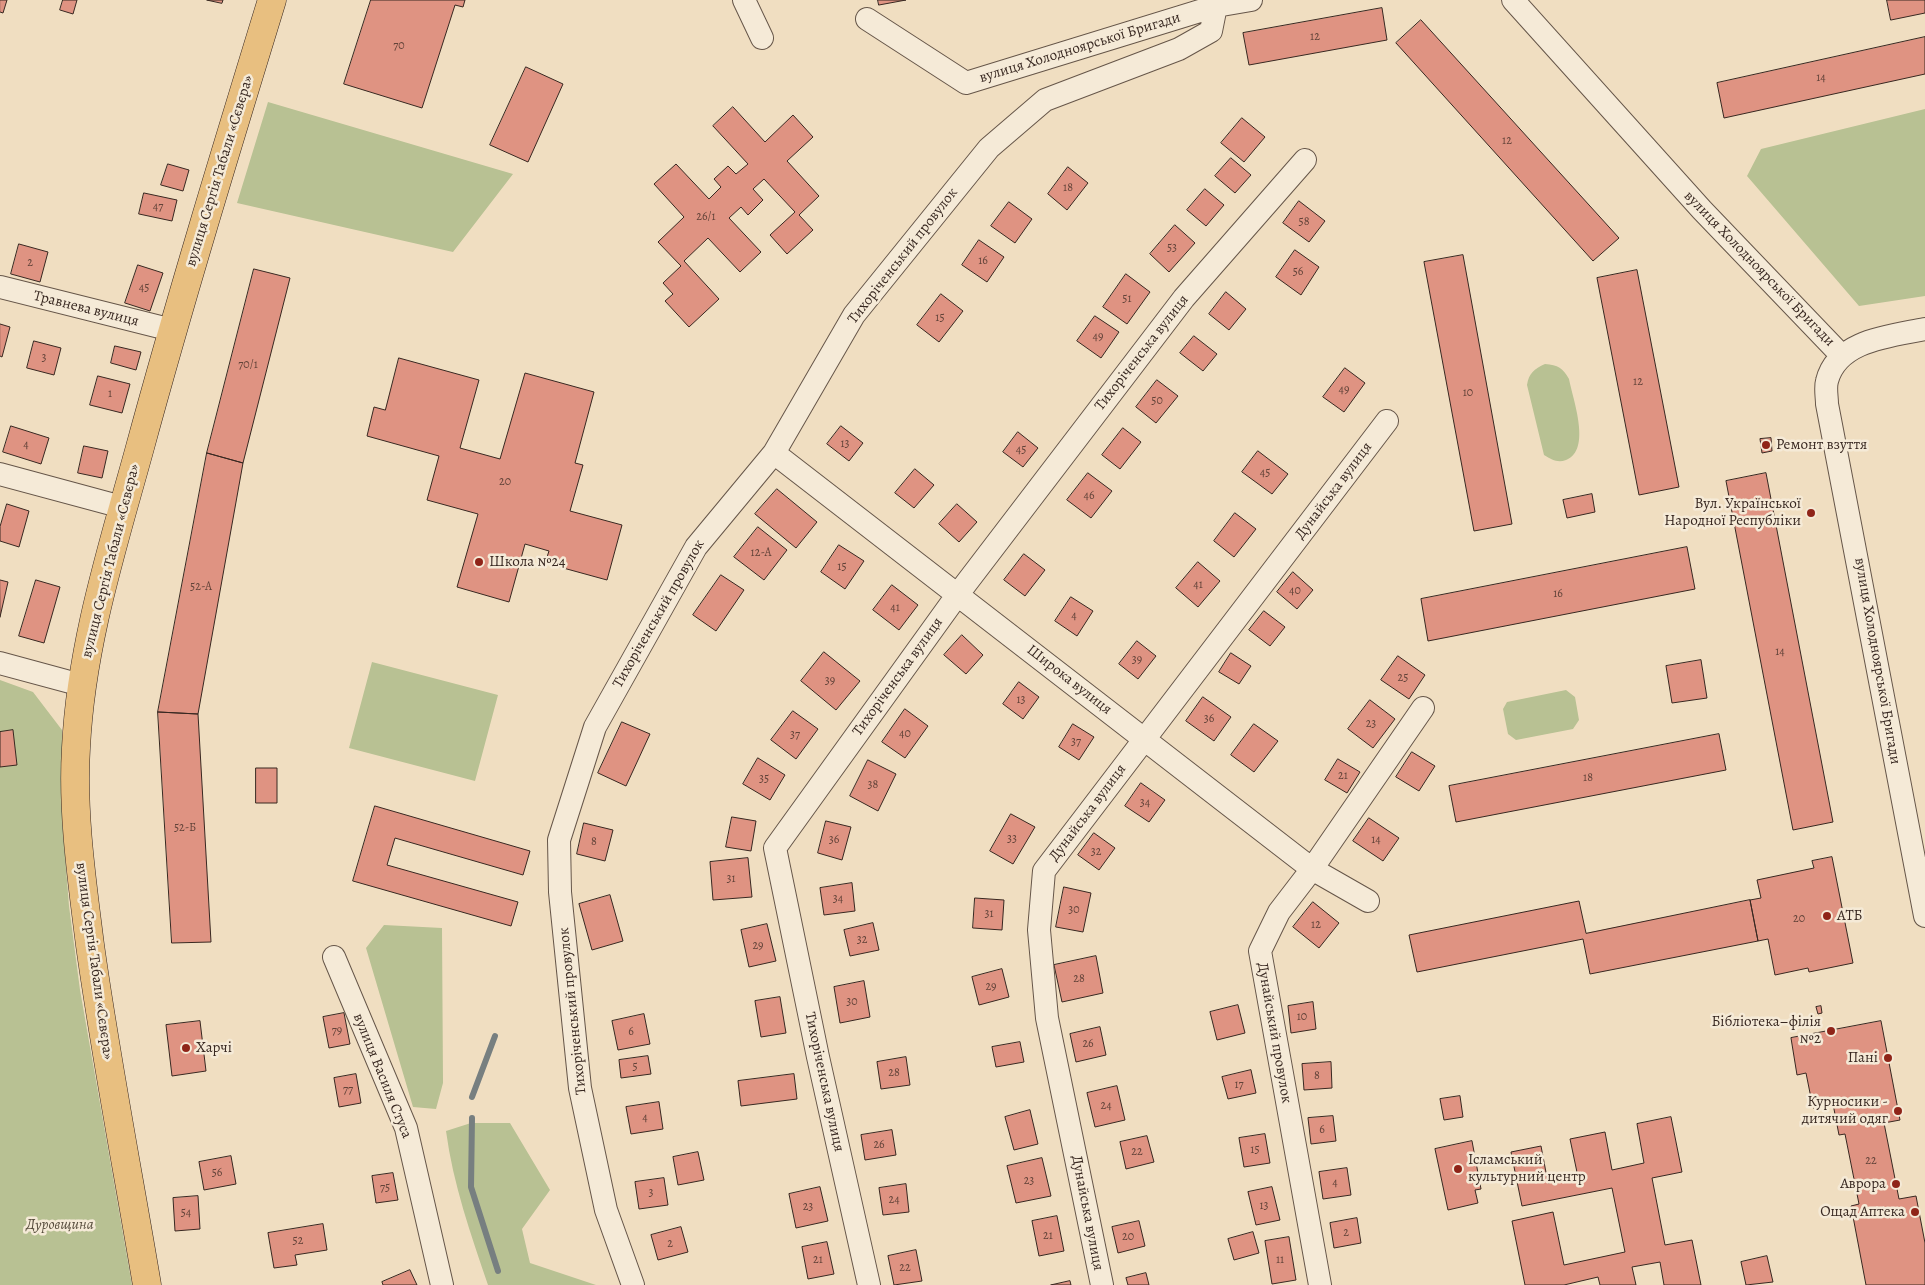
<!DOCTYPE html>
<html>
<head>
<meta charset="utf-8">
<style>
  body { margin:0 }
  canvas { display:block; background:#f0dec1 }
</style>
</head>
<body>
<canvas width="1925" height="1285"></canvas>
<script>
const ctx = document.querySelector('canvas').getContext('2d');
ctx.lineJoin = 'round';
function fillPath(path, color) { ctx.fillStyle = color; ctx.fill(path, 'evenodd'); }
function stroke(path, color, width, dash) { ctx.strokeStyle = color; ctx.lineWidth = width; ctx.lineCap = dash ? 'butt' : 'round'; ctx.setLineDash(dash || []); ctx.stroke(path); }
function drawText(font, color, halo, rows, align = 'center') {
  ctx.font = font + ' Alegreya,serif'; ctx.lineWidth = 5; ctx.setLineDash([]); ctx.textBaseline = 'middle'; ctx.strokeStyle = halo; ctx.fillStyle = color; for (const [text, x, y, turn = 0] of rows) {
    ctx.save(); ctx.translate(x, y); ctx.rotate((+turn || 0) * Math.PI / 180); ctx.textAlign = isNaN(turn) ? turn : align; if (halo) ctx.strokeText(text, 0, 0); ctx.fillText(text, 0, 0); ctx.restore();
  }
}
fillPath(new Path2D(`
  M268 102 513 174 453 252 237 203Z
  M1925 109V296L1859 306 1747 176 1761 149Z
  M1545 364C1558 365 1563 368 1569 379 1573 400 1592 450 1566 460 1558 463 1552 460 1544 455L1527 385C1529 373 1534 369 1545 364Z
  M372 662 498 695 475 781 349 748Z
  M0 680 33 692 62 730V817L69 906 80 990 132 1285H0Z
  M1566 690 1575 697 1579 720 1573 729 1516 740 1508 734 1503 709 1507 702Z
  M384 925 442 928 443 1083 436 1109 413 1107 366 948Z
  M471 1123H510L550 1190 522 1229 530 1263 596 1285H488C471 1235 453 1184 446 1131Z`), '#b8c193');
stroke(new Path2D(`
  M472 1097 495 1036
  M472 1118 471 1187 498 1271`), '#777f80', 6);
const building = new Path2D(`
  M0 0H7L3 13 0 12Z
  M63 0H77L73 14 60 10Z
  M207 0H223L222 3Z
  M371 0H465L463 7 455 5 422 108 344 84Z
  M878 0H906L879 5Z
  M1887 0H1925V13L1891 20Z
  M1382 8 1387 40 1249 65 1243 33Z
  M1421 20 1619 238 1593 261 1396 43Z
  M1925 37V74L1724 118 1717 83Z
  M526 67 563 84 528 162 490 145Z
  M733 107 765 142 793 115 813 137 787 161 819 196 799 215 813 230 787 254 770 235 795 212 764 179 753 189 763 200 748 215 741 207 729 218 761 252 740 272 708 238 684 261 719 299 689 327 665 301 673 294 663 283 681 266 658 242 684 217 654 184 676 164 709 199 721 187 714 179 728 166 736 174 748 164 713 126Z
  M1242 118 1265 137 1244 162 1221 143Z
  M1231 158 1251 175 1235 193 1215 176Z
  M168 164 189 170 183 191 161 185Z
  M1068 167 1088 183 1067 210 1048 194Z
  M1205 189 1224 205 1206 226 1187 210Z
  M144 193 177 200 172 221 139 214Z
  M1299 201 1325 221 1309 242 1283 223Z
  M1009 202 1032 219 1015 243 991 226Z
  M1175 225 1195 243 1169 272 1150 254Z
  M979 240 1004 257 987 282 962 265Z
  M19 244 48 252 40 282 11 274Z
  M1295 250 1319 267 1301 295 1276 277Z
  M1463 255 1512 524 1474 531 1424 262Z
  M138 265 163 273 150 311 125 303Z
  M254 269 290 278 243 463 207 453Z
  M1637 270 1679 487 1639 495 1597 278Z
  M1126 274 1150 292 1127 324 1103 307Z
  M1226 292 1246 309 1229 330 1209 314Z
  M941 294 963 311 939 342 917 325Z
  M1095 316 1119 332 1101 358 1077 341Z
  M0 324 10 327 2 357 0 356Z
  M1194 336 1217 354 1203 371 1180 353Z
  M34 341 61 348 54 375 27 368Z
  M115 346 141 352 136 370 111 363Z
  M399 358 479 380 460 448 500 459 525 373 594 392 575 463 583 465 570 511 622 525 607 580 545 563 549 551 525 544 509 602 457 587 478 514 427 500 439 456 367 436 374 407 385 410Z
  M1345 368 1365 383 1344 412 1323 397Z
  M98 376 130 384 122 413 90 405Z
  M1157 380 1178 396 1156 423 1136 407Z
  M11 426 49 438 41 464 3 452Z
  M841 426 863 443 849 461 827 444Z
  M1123 428 1141 442 1120 469 1102 455Z
  M1018 432 1038 448 1023 467 1003 452Z
  M1771 438 1772 451 1762 453 1760 439Z
  M84 446 108 451 102 478 78 473Z
  M1258 451 1288 474 1272 494 1242 472Z
  M207 453 243 463 198 714 158 712Z
  M915 469 934 485 914 508 895 493Z
  M1088 473 1112 491 1091 518 1067 500Z
  M1766 473 1833 822 1793 830 1726 481Z
  M777 489 817 522 796 548 755 514Z
  M1592 494 1595 512 1567 518 1563 500Z
  M7 504 29 511 19 547 0 541V527Z
  M957 504 977 522 959 542 939 524Z
  M1235 513 1256 529 1234 557 1214 541Z
  M758 527 787 550 764 580 734 557Z
  M839 545 864 561 845 589 821 572Z
  M1687 547 1695 589 1428 641 1421 599Z
  M1024 554 1045 570 1025 596 1004 580Z
  M1198 562 1220 581 1198 607 1176 588Z
  M1293 572 1313 590 1297 609 1277 592Z
  M721 575 744 590 716 631 693 615Z
  M0 580 8 582 0 617Z
  M36 580 60 587 44 643 19 636Z
  M892 585 918 605 899 630 873 610Z
  M1071 597 1093 611 1077 636 1055 621Z
  M1264 611 1285 627 1270 646 1249 630Z
  M962 635 983 655 966 674 944 655Z
  M1137 641 1156 656 1138 679 1119 664Z
  M824 652 860 681 836 710 801 681Z
  M1231 653 1251 666 1239 684 1219 672Z
  M1398 656 1425 675 1409 699 1381 680Z
  M1701 660 1707 698 1672 703 1666 666Z
  M1019 682 1039 697 1023 719 1003 704Z
  M1203 697 1231 717 1214 741 1186 721Z
  M1370 700 1395 719 1373 748 1348 729Z
  M905 709 928 726 905 758 882 742Z
  M793 711 818 729 796 759 771 740Z
  M158 712 198 714 211 942 172 943Z
  M622 722 650 734 626 786 598 773Z
  M1073 724 1094 737 1079 760 1059 747Z
  M1254 724 1278 741 1254 772 1231 755Z
  M13 730 17 765 0 767V732Z
  M1719 734 1726 770 1456 822 1449 786Z
  M1412 752 1435 766 1419 791 1396 777Z
  M758 758 785 775 770 800 743 784Z
  M1338 759 1360 772 1347 793 1325 780Z
  M868 760 896 774 878 811 850 796Z
  M256 768H277V803H256Z
  M1141 783 1165 800 1149 822 1125 806Z
  M375 806 530 851 523 875 395 838 387 865 518 902 511 926 353 881Z
  M1011 814 1035 827 1013 864 990 851Z
  M732 817 756 821 751 851 726 847Z
  M1369 818 1399 838 1383 861 1353 841Z
  M826 821 851 827 842 860 818 853Z
  M584 823 613 830 605 861 577 854Z
  M1094 833 1115 848 1099 870 1078 855Z
  M1832 857 1853 963 1809 972 1808 968 1775 975 1768 939 1758 941 1750 900 1761 898 1757 880 1814 868 1812 861Z
  M748 858 752 897 713 900 710 862Z
  M852 883 855 911 824 915 820 888Z
  M1064 887 1091 893 1083 932 1056 927Z
  M610 895 623 941 592 950 579 904Z
  M975 898 1004 900 1002 930 973 928Z
  M1750 900 1758 941 1590 974 1583 939 1417 972 1409 935 1579 901 1586 933Z
  M1313 902 1339 923 1319 948 1293 927Z
  M873 923 879 950 850 956 844 930Z
  M767 924 776 961 749 967 741 930Z
  M1096 956 1103 993 1062 1002 1054 965Z
  M1002 969 1009 997 979 1005 972 977Z
  M864 981 870 1017 840 1023 834 987Z
  M780 997 786 1033 761 1037 755 1001Z
  M1313 1002 1316 1029 1291 1033 1288 1006Z
  M1238 1005 1245 1033 1217 1040 1210 1012Z
  M1821 1006 1822 1013 1818 1014 1816 1007Z
  M344 1013 350 1044 329 1048 323 1017Z
  M644 1014 650 1044 618 1050 612 1021Z
  M200 1021 206 1071 172 1076 166 1025Z
  M1881 1021 1900 1120 1884 1123 1899 1199 1916 1196 1925 1243V1285H1866L1851 1206 1859 1204 1845 1134 1839 1135 1833 1104 1813 1108 1806 1073 1797 1075 1791 1038Z
  M1100 1027 1106 1055 1076 1062 1070 1034Z
  M1020 1042 1024 1062 996 1067 992 1047Z
  M648 1056 651 1074 621 1078 619 1060Z
  M906 1057 910 1085 881 1089 877 1062Z
  M1331 1062 1332 1088 1304 1090 1302 1064Z
  M1251 1070 1256 1093 1228 1099 1222 1077Z
  M356 1074 361 1103 339 1107 334 1078Z
  M794 1074 797 1099 741 1106 738 1081Z
  M1117 1086 1125 1120 1095 1127 1087 1093Z
  M1460 1096 1463 1117 1444 1120 1440 1099Z
  M659 1102 663 1129 631 1134 626 1107Z
  M1030 1110 1038 1144 1014 1150 1005 1117Z
  M1333 1116 1336 1141 1311 1144 1308 1118Z
  M1671 1117 1682 1172 1652 1178 1665 1245 1692 1240 1701 1285H1664L1660 1262 1632 1267 1636 1285H1600L1598 1277 1564 1285H1525L1512 1221 1553 1212 1564 1265 1625 1252 1612 1188 1522 1206 1511 1152 1541 1146 1548 1183 1578 1177 1570 1139 1605 1132 1612 1170 1644 1163 1637 1124Z
  M892 1130 896 1155 865 1160 861 1135Z
  M1265 1134 1270 1163 1244 1167 1239 1138Z
  M1147 1136 1154 1162 1126 1169 1120 1142Z
  M1472 1141 1481 1189 1475 1190 1478 1203 1448 1210 1435 1149Z
  M698 1152 704 1180 678 1185 673 1157Z
  M231 1156 236 1184 204 1190 199 1162Z
  M1042 1158 1051 1196 1016 1203 1007 1166Z
  M1347 1168 1351 1195 1323 1199 1319 1172Z
  M393 1173 398 1200 376 1203 372 1176Z
  M664 1178 668 1205 639 1209 635 1182Z
  M906 1184 909 1212 883 1215 879 1188Z
  M820 1187 828 1221 796 1228 789 1194Z
  M1272 1187 1280 1220 1256 1225 1248 1192Z
  M198 1196 200 1229 175 1231 173 1198Z
  M1057 1216 1064 1251 1039 1256 1032 1221Z
  M1357 1218 1361 1243 1334 1248 1330 1223Z
  M1139 1221 1145 1246 1118 1253 1112 1227Z
  M323 1224 327 1250 295 1255 297 1265 274 1268 268 1233Z
  M681 1227 688 1252 658 1260 651 1235Z
  M1253 1232 1259 1253 1234 1260 1228 1239Z
  M1289 1237 1296 1280 1272 1284 1265 1241Z
  M827 1242 834 1274 808 1279 802 1247Z
  M916 1250 922 1281 894 1285 888 1256Z
  M1767 1256 1773 1282 1746 1285 1741 1262Z
  M410 1270 417 1285H383L382 1282Z
  M1146 1273 1149 1285H1128L1126 1278Z
  M1070 1281 1071 1285H1051Z`);
fillPath(building, '#df9382');
stroke(building, '#382821', 1);
const minor = new Path2D(`
  M744 0 762 38
  M1513 0 1702 210 1842 356
  M867 19 966 83 1216 6 1251 0
  M0 287 172 330
  M1925 329C1891 336 1837 340 1827 381 1825 388 1827 397 1827 404L1925 916
  M774 453 1312 869 1368 901
  M0 474 122 507
  M0 663 81 685
  M334 957 406 1128 442 1285
  M633 1285 606 1210 580 1088 560 892 559 840 595 727 696 547 774 453 854 315 989 148 1045 100 1179 49 1211 31 1216 6
  M869 1285 818 1057 775 848 958 594 1184 298 1305 160
  M1102 1285 1047 1018 1039 930 1044 871 1387 421
  M1320 1285 1260 951 1279 912 1312 869 1423 708`);
const major = new Path2D(`
  M147 1285C128 1172 106 1059 90 945 82 881 72 813 76 748 81 645 112 549 139 451 180 300 226 150 272 0`);
stroke(minor, '#665649', 24);
stroke(major, '#382821', 29);
stroke(minor, '#f5ead7', 22);
stroke(major, '#e8bf80', 28);
for (const [x, y, r, color] of [
  [1766,445,5,"#8f2418"],
  [1811,513,5,"#8f2418"],
  [479,562,5,"#8f2418"],
  [1827,916,5,"#8f2418"],
  [1831,1031,5,"#8f2418"],
  [186,1048,5,"#8f2418"],
  [1888,1058,5,"#8f2418"],
  [1898,1111,5,"#8f2418"],
  [1458,1169,5,"#8f2418"],
  [1896,1184,5,"#8f2418"],
  [1915,1212,5,"#8f2418"]
]) { const dot = new Path2D(); dot.arc(x, y, r, 0, 2 * Math.PI); ctx.fillStyle = color; ctx.fill(dot); stroke(dot, '#f5ead7', 2); }
drawText('12px', '#624339', null, [
  ["12",1315,37],
  ["70",399,46],
  ["14",1821,78],
  ["12",1507,141],
  ["18",1068,188],
  ["47",158,207],
  ["26/1",706,217],
  ["58",1304,222],
  ["53",1172,248],
  ["16",983,261],
  ["2",30,263],
  ["56",1298,272],
  ["45",144,288],
  ["51",1127,299],
  ["15",940,318],
  ["49",1098,337],
  ["3",44,358],
  ["70/1",248,365],
  ["12",1638,382],
  ["49",1344,390],
  ["10",1468,393],
  ["1",110,394],
  ["50",1157,401],
  ["13",845,444],
  ["4",26,445],
  ["45",1021,450],
  ["45",1265,473],
  ["20",505,482],
  ["46",1089,496],
  ["12-А",761,553],
  ["15",842,567],
  ["41",1198,585],
  ["52-А",201,587],
  ["40",1295,591],
  ["16",1558,594],
  ["41",895,608],
  ["4",1074,616],
  ["14",1780,652],
  ["39",1137,660],
  ["25",1403,678],
  ["39",830,681],
  ["13",1021,700],
  ["36",1209,719],
  ["23",1371,724],
  ["40",905,734],
  ["37",795,735],
  ["37",1076,742],
  ["21",1343,776],
  ["18",1588,778],
  ["35",764,779],
  ["38",873,785],
  ["34",1145,803],
  ["52-Б",185,828],
  ["33",1012,839],
  ["36",834,840],
  ["14",1376,840],
  ["8",594,842],
  ["32",1096,852],
  ["31",731,879],
  ["34",838,899],
  ["30",1074,910],
  ["31",989,914],
  ["20",1799,919],
  ["12",1316,925],
  ["32",862,940],
  ["29",758,946],
  ["28",1079,979],
  ["29",991,987],
  ["30",852,1002],
  ["10",1302,1017],
  ["79",337,1031],
  ["6",631,1032],
  ["26",1088,1044],
  ["5",635,1067],
  ["28",894,1073],
  ["8",1317,1076],
  ["17",1239,1085],
  ["77",348,1090],
  ["24",1106,1106],
  ["4",645,1118],
  ["6",1322,1130],
  ["26",879,1145],
  ["15",1255,1150],
  ["22",1137,1152],
  ["22",1871,1161],
  ["56",217,1173],
  ["23",1029,1181],
  ["4",1335,1183],
  ["75",385,1188],
  ["3",651,1193],
  ["24",894,1200],
  ["13",1264,1206],
  ["23",808,1207],
  ["54",186,1213],
  ["2",1346,1233],
  ["21",1048,1236],
  ["20",1128,1237],
  ["52",298,1241],
  ["2",670,1244],
  ["21",818,1260],
  ["11",1280,1260],
  ["22",905,1268]
]);
drawText('15px', '#382821', '#f5ead7', [
  ["вулиця Холодноярської Бригади",1080,48,-17],
  ["вулиця Сергія Табали «Сєвєра»",220,171,-73],
  ["Тихоріченський провулок",903,256,-52],
  ["вулиця Холодноярської Бригади",1759,269,46],
  ["Травнева вулиця",86,309,14],
  ["Тихоріченська вулиця",1142,353,-52],
  ["Дунайська вулиця",1334,491,-53],
  ["вулиця Сергія Табали «Сєвєра»",111,561,-76],
  ["Тихоріченський провулок",659,614,-60],
  ["вулиця Холодноярської Бригади",1877,661,80],
  ["Тихоріченська вулиця",898,677,-54],
  ["Широка вулиця",1069,680,38],
  ["Дунайська вулиця",1088,813,-53],
  ["вулиця Сергія Табали «Сєвєра»",94,961,82],
  ["Тихоріченський провулок",573,1011,-96],
  ["Дунайський провулок",1274,1033,80],
  ["вулиця Василя Стуса",382,1076,68],
  ["Тихоріченська вулиця",824,1082,78],
  ["Дунайська вулиця",1087,1213,79]
]);
drawText('15px', '#382821', '#f5ead7', [
  ["Ремонт взуття",1776,445,"left"],
  ["Вул. Української",1801,504],
  ["Народної Республіки",1801,521],
  ["Школа №24",489,562,"left"],
  ["АТБ",1837,916,"left"],
  ["Бібліотека–філія",1821,1022],
  ["№2",1821,1039],
  ["Харчі",196,1048,"left"],
  ["Пані",1878,1058],
  ["Курносики -",1888,1102],
  ["дитячий одяг",1888,1119],
  ["Ісламський",1468,1160,"left"],
  ["культурний центр",1468,1177,"left"],
  ["Аврора",1886,1184],
  ["Ощад Аптека",1905,1212]
], 'right');
drawText('italic 15px', '#584e3e', '#f5ead7', [
  ["Дуровщина",60,1225]
]);
</script>
</body>
</html>
